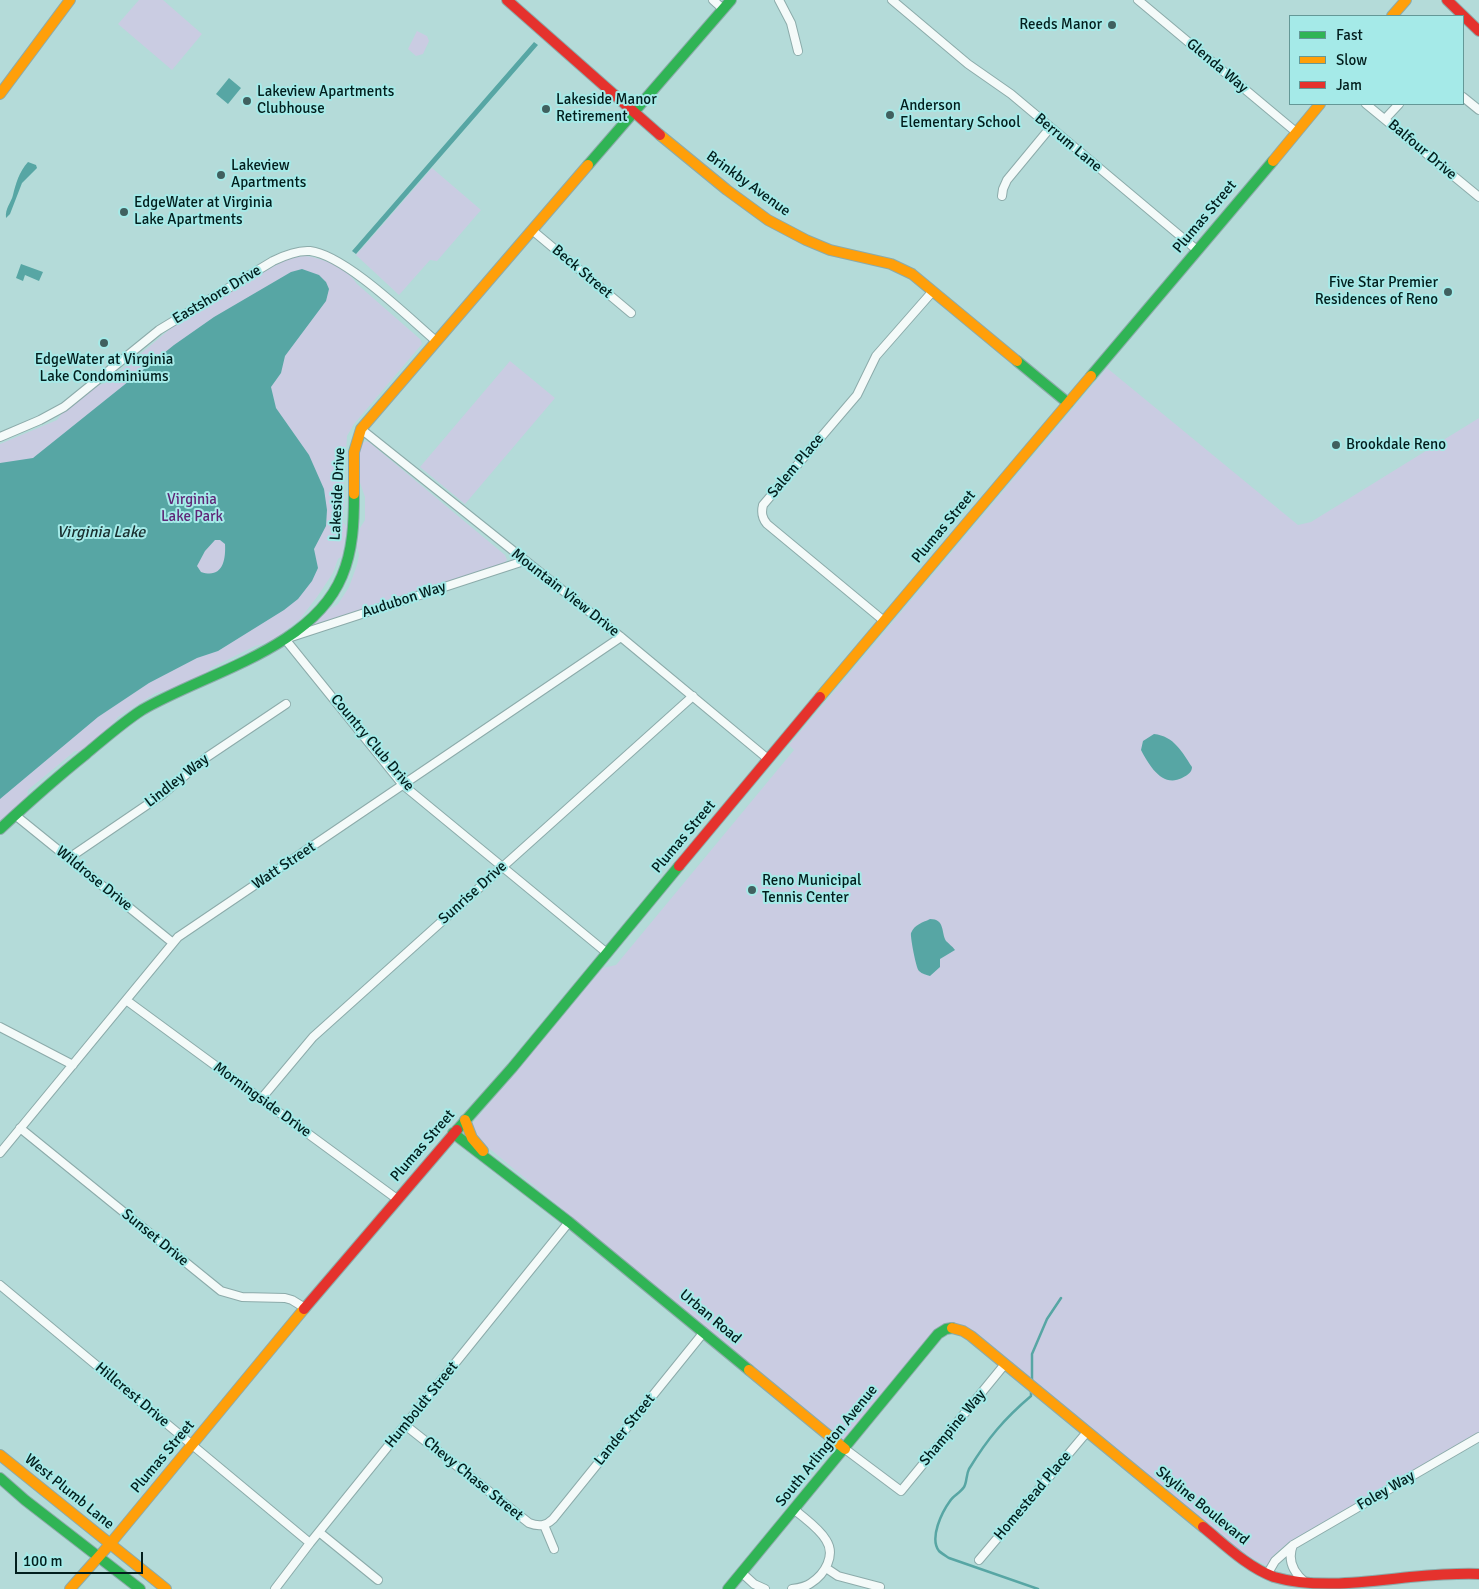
<!DOCTYPE html>
<html>
<head>
<meta charset="utf-8">
<style>
  body { margin:0 }
  #map { position:relative; width:1479px; height:1589px; overflow:hidden; background:#b4dbd9; font-family:Signika,sans-serif }
  canvas { display:block }
  .legend { position:absolute; left:1289px; top:15px; width:175px; height:90px; box-sizing:border-box; background:#a5eae8; border:1px solid #649897; margin:0; padding:6px 9px; list-style:none; font-size:15px; color:#021e1d }
  .legend li { display:flex; align-items:center; gap:10px; height:25px }
  .legend b { width:25px; border:1px solid #649897 }
  .scale { position:absolute; left:15px; top:1552px; width:128px; height:22px; box-sizing:border-box; border:2px solid #021e1d; border-top:0; padding-left:6px; font-size:15px; line-height:18px; white-space:nowrap; color:#021e1d; -webkit-text-stroke:4px #a5eae8; paint-order:stroke }
</style>
</head>
<body>
<div id="map">
<canvas width="1479" height="1589"></canvas>
<ul class="legend">
<li><b style="height:6px;background:#30b455"></b>Fast</li>
<li><b style="height:6px;background:#ff9f0a"></b>Slow</li>
<li><b style="height:6px;background:#e5322d"></b>Jam</li>
</ul>
<div class="scale">100 m</div>
</div>
<script>
const ctx = document.querySelector('canvas').getContext('2d');
ctx.lineJoin = 'round';
function fillPath(path, color) { ctx.fillStyle = color; ctx.fill(path, 'evenodd'); }
function stroke(path, color, width, dash) { ctx.strokeStyle = color; ctx.lineWidth = width; ctx.lineCap = dash ? 'butt' : 'round'; ctx.setLineDash(dash || []); ctx.stroke(path); }
function drawText(font, color, halo, rows, align = 'center') {
  ctx.font = font + ' Signika,sans-serif'; ctx.lineWidth = 4; ctx.setLineDash([]); ctx.textBaseline = 'middle'; ctx.strokeStyle = halo; ctx.fillStyle = color; for (const [text, x, y, turn = 0] of rows) {
    ctx.save(); ctx.translate(x, y); ctx.rotate((+turn || 0) * Math.PI / 180); ctx.textAlign = isNaN(turn) ? turn : align; if (halo) ctx.strokeText(text, 0, 0); ctx.fillText(text, 0, 0); ctx.restore();
  }
}
fillPath(new Path2D(`
  M139 0H163L202 34 172 70 118 24Z
  M417 31 427 36 429 41 423 54 416 56 408 49Z
  M432 168 481 210 437 261 430 260 399 295 356 255Z
  M305 256C323 258 347 268 357 284L420 339 422 344 354 424 347 436 346 454 342 462 345 499 343 522 347 528 342 556 338 559 333 573 317 597 300 619 281 634 269 642 255 646 211 668 204 675 171 690 162 691 154 694 118 717 108 730 81 751H75L28 790 27 798 5 818 0 820V444L57 420 63 412 99 385 106 383 176 324 281 262 289 258Z
  M510 361 555 398 465 504 420 467Z
  M1107 368 1298 525 1311 522 1479 418V1432L1289 1542 1274 1555 1267 1566 1248 1556 1228 1542 950 1324 843 1442 467 1130 603 968 616 965 794 750 789 745Z
  M366 441 369 442 505 555 507 560 504 564 310 628 308 626 318 620 328 610 338 604 349 587 357 565 359 555 357 546 360 528 365 520V497L359 480 358 457 360 445Z`), '#cacce2');
fillPath(new Path2D(`
  M534 42 538 45 356 254 352 251Z
  M229 78 241 88 228 104 216 94Z
  M28 162 36 165 37 168 22 183 10 214 6 218C5 208 11 203 13 195 16 183 19 172 28 162Z
  M21 264 43 272 39 281 25 275 23 281 16 278Z
  M302 269 319 275 326 282 329 289 326 301 285 356 281 373 271 387 276 408 309 455 324 489 327 510 326 526 314 549 318 568 312 581 298 599 284 610 218 651 197 658 149 683 98 717 0 799V463L33 458 174 345 214 317 291 272ZM215 540H220L225 544C226 561 222 579 201 572L197 566 205 551Z
  M1154 734C1174 736 1182 752 1192 767 1192 772 1188 775 1182 778 1162 788 1149 765 1141 750L1143 741Z
  M930 919C945 919 941 932 946 941 949 944 952 946 955 950L940 959V967L930 976C927 975 922 974 919 971 916 968 910 936 911 933 915 924 922 923 930 919Z`), '#57a6a4');
stroke(new Path2D(`
  M1032 1381V1354L1047 1319 1061 1298
  M1031 1389V1396C1004 1419 988 1438 969 1469 966 1475 967 1482 964 1487 960 1493 953 1496 950 1501 942 1512 929 1538 939 1551 941 1553 946 1556 949 1558L1038 1589`), '#57a6a4', 2.5);
const street = new Path2D(`
  M713 0 723 9
  M779 0 791 23 798 51
  M892 0 968 64 1011 94 1197 250
  M1138 0 1296 132
  M1463 97 1479 110
  M1366 104 1479 197
  M1385 119 1399 104
  M1002 196 1003 189 1007 180 1050 128
  M532 230 631 313
  M361 429 621 637 768 759
  M0 437 40 420 64 407 159 330 273 261C285 255 297 250 310 251 345 255 408 317 436 341
  M524 561 285 639 403 785 607 953
  M884 621 767 524C762 518 761 513 763 505L857 395 876 356 933 291
  M15 815 173 943
  M69 858 163 794 207 757 286 704
  M126 1000 397 1199
  M0 1027 73 1065
  M261 1099 313 1037 693 696
  M20 1128 221 1291 242 1297 285 1298 292 1300 305 1308
  M0 1153 178 937 621 637
  M0 1285 310 1543
  M405 1425 529 1523C539 1527 546 1526 553 1519L704 1332
  M845 1449 901 1491 1005 1364
  M544 1525 554 1549
  M319 1532 378 1580
  M1293 1545C1287 1560 1293 1572 1305 1582
  M979 1560 1087 1432
  M826 1568 838 1576 880 1587
  M742 1573 754 1584 765 1589
  M1268 1573 1275 1561 1293 1545 1479 1437
  M275 1589 310 1543 569 1222
  M792 1589C799 1588 806 1587 811 1583 825 1574 836 1555 826 1540 819 1528 805 1519 795 1510`);
const fast = new Path2D(`
  M588 165 731 0
  M1017 361 1068 403
  M1091 376 1273 161
  M0 829C28 803 56 778 86 754 104 739 122 723 142 710 205 673 312 649 342 576 353 550 354 522 354 494
  M457 1130 512 1068 679 866
  M453 1133 569 1222 749 1370
  M0 1478 25 1500 140 1589
  M728 1589 938 1334 946 1329 952 1328`);
const slow = new Path2D(`
  M1392 16 1406 0
  M0 94 70 0
  M660 135 727 190 768 220 806 240 830 250 891 264 912 274 1017 361
  M1273 161 1320 104
  M354 494V452L361 429 588 165
  M820 697 1091 376
  M465 1120 472 1138 483 1151
  M952 1328 963 1331 971 1336 1203 1527
  M749 1370 845 1449
  M0 1455 166 1589
  M70 1589 110 1544 304 1309`);
const jam = new Path2D(`
  M507 0 660 135
  M1447 0 1479 31
  M679 866 820 697
  M304 1309 457 1130
  M1203 1527C1224 1544 1247 1567 1274 1577 1315 1589 1368 1582 1410 1577 1433 1575 1456 1573 1479 1574`);
stroke(street, '#8cabaa', 10);
stroke(fast, '#8cabaa', 12);
stroke(slow, '#8cabaa', 12);
stroke(jam, '#8cabaa', 12);
stroke(street, '#f4faf9', 8);
stroke(fast, '#30b455', 10);
stroke(slow, '#ff9f0a', 10);
stroke(jam, '#e5322d', 10);
for (const [x, y, r, color] of [
  [1112,25,5,"#40605f"],
  [247,101,5,"#40605f"],
  [546,109,5,"#40605f"],
  [890,115,5,"#40605f"],
  [221,175,5,"#40605f"],
  [124,212,5,"#40605f"],
  [1448,292,5,"#40605f"],
  [104,343,5,"#40605f"],
  [1336,445,5,"#40605f"],
  [752,890,5,"#40605f"]
]) { const dot = new Path2D(); dot.arc(x, y, r, 0, 2 * Math.PI); ctx.fillStyle = color; ctx.fill(dot); stroke(dot, '#a5eae8', 2); }
drawText('15px', '#021e1d', '#a5eae8', [
  ["Reeds Manor",1102,25,"right"],
  ["Lakeview Apartments",257,92],
  ["Clubhouse",257,109],
  ["Lakeside Manor",556,100],
  ["Retirement",556,117],
  ["Anderson",900,106],
  ["Elementary School",900,123],
  ["Lakeview",231,166],
  ["Apartments",231,183],
  ["EdgeWater at Virginia",134,203],
  ["Lake Apartments",134,220],
  ["Five Star Premier",1438,283,"right"],
  ["Residences of Reno",1438,300,"right"],
  ["EdgeWater at Virginia",104,360,"center"],
  ["Lake Condominiums",104,377,"center"],
  ["Brookdale Reno",1346,445],
  ["Reno Municipal",762,881],
  ["Tennis Center",762,898]
], 'left');
drawText('15px', '#021e1d', '#a5eae8', [
  ["Glenda Way",1217,66,40],
  ["Berrum Lane",1068,143,40],
  ["Balfour Drive",1422,150,40],
  ["Brinkby Avenue",748,184,36],
  ["Plumas Street",1205,217,-50],
  ["Beck Street",582,272,40],
  ["Eastshore Drive",217,295,-31],
  ["Salem Place",796,466,-50],
  ["Lakeside Drive",338,494,-87],
  ["Plumas Street",944,527,-50],
  ["Mountain View Drive",565,593,38],
  ["Audubon Way",404,600,-18],
  ["Country Club Drive",372,743,50],
  ["Lindley Way",177,781,-38],
  ["Plumas Street",684,837,-50],
  ["Watt Street",284,866,-34],
  ["Wildrose Drive",94,879,39],
  ["Sunrise Drive",473,893,-42],
  ["Morningside Drive",262,1100,36],
  ["Plumas Street",423,1146,-49],
  ["Sunset Drive",155,1238,39],
  ["Urban Road",710,1317,40],
  ["Hillcrest Drive",132,1395,40],
  ["Humboldt Street",422,1405,-51],
  ["Shampine Way",953,1428,-50],
  ["Lander Street",625,1430,-51],
  ["South Arlington Avenue",827,1446,-51],
  ["Plumas Street",163,1457,-50],
  ["Chevy Chase Street",473,1479,39],
  ["Foley Way",1386,1491,-30],
  ["West Plumb Lane",69,1492,39],
  ["Homestead Place",1033,1496,-50],
  ["Skyline Boulevard",1202,1506,39]
]);
drawText('15px', '#5f2677', '#a5eae8', [
  ["Virginia",192,500],
  ["Lake Park",192,517]
]);
drawText('italic 16px', '#182e2e', '#a5eae8', [
  ["Virginia Lake",101,533]
]);
</script>
</body>
</html>
